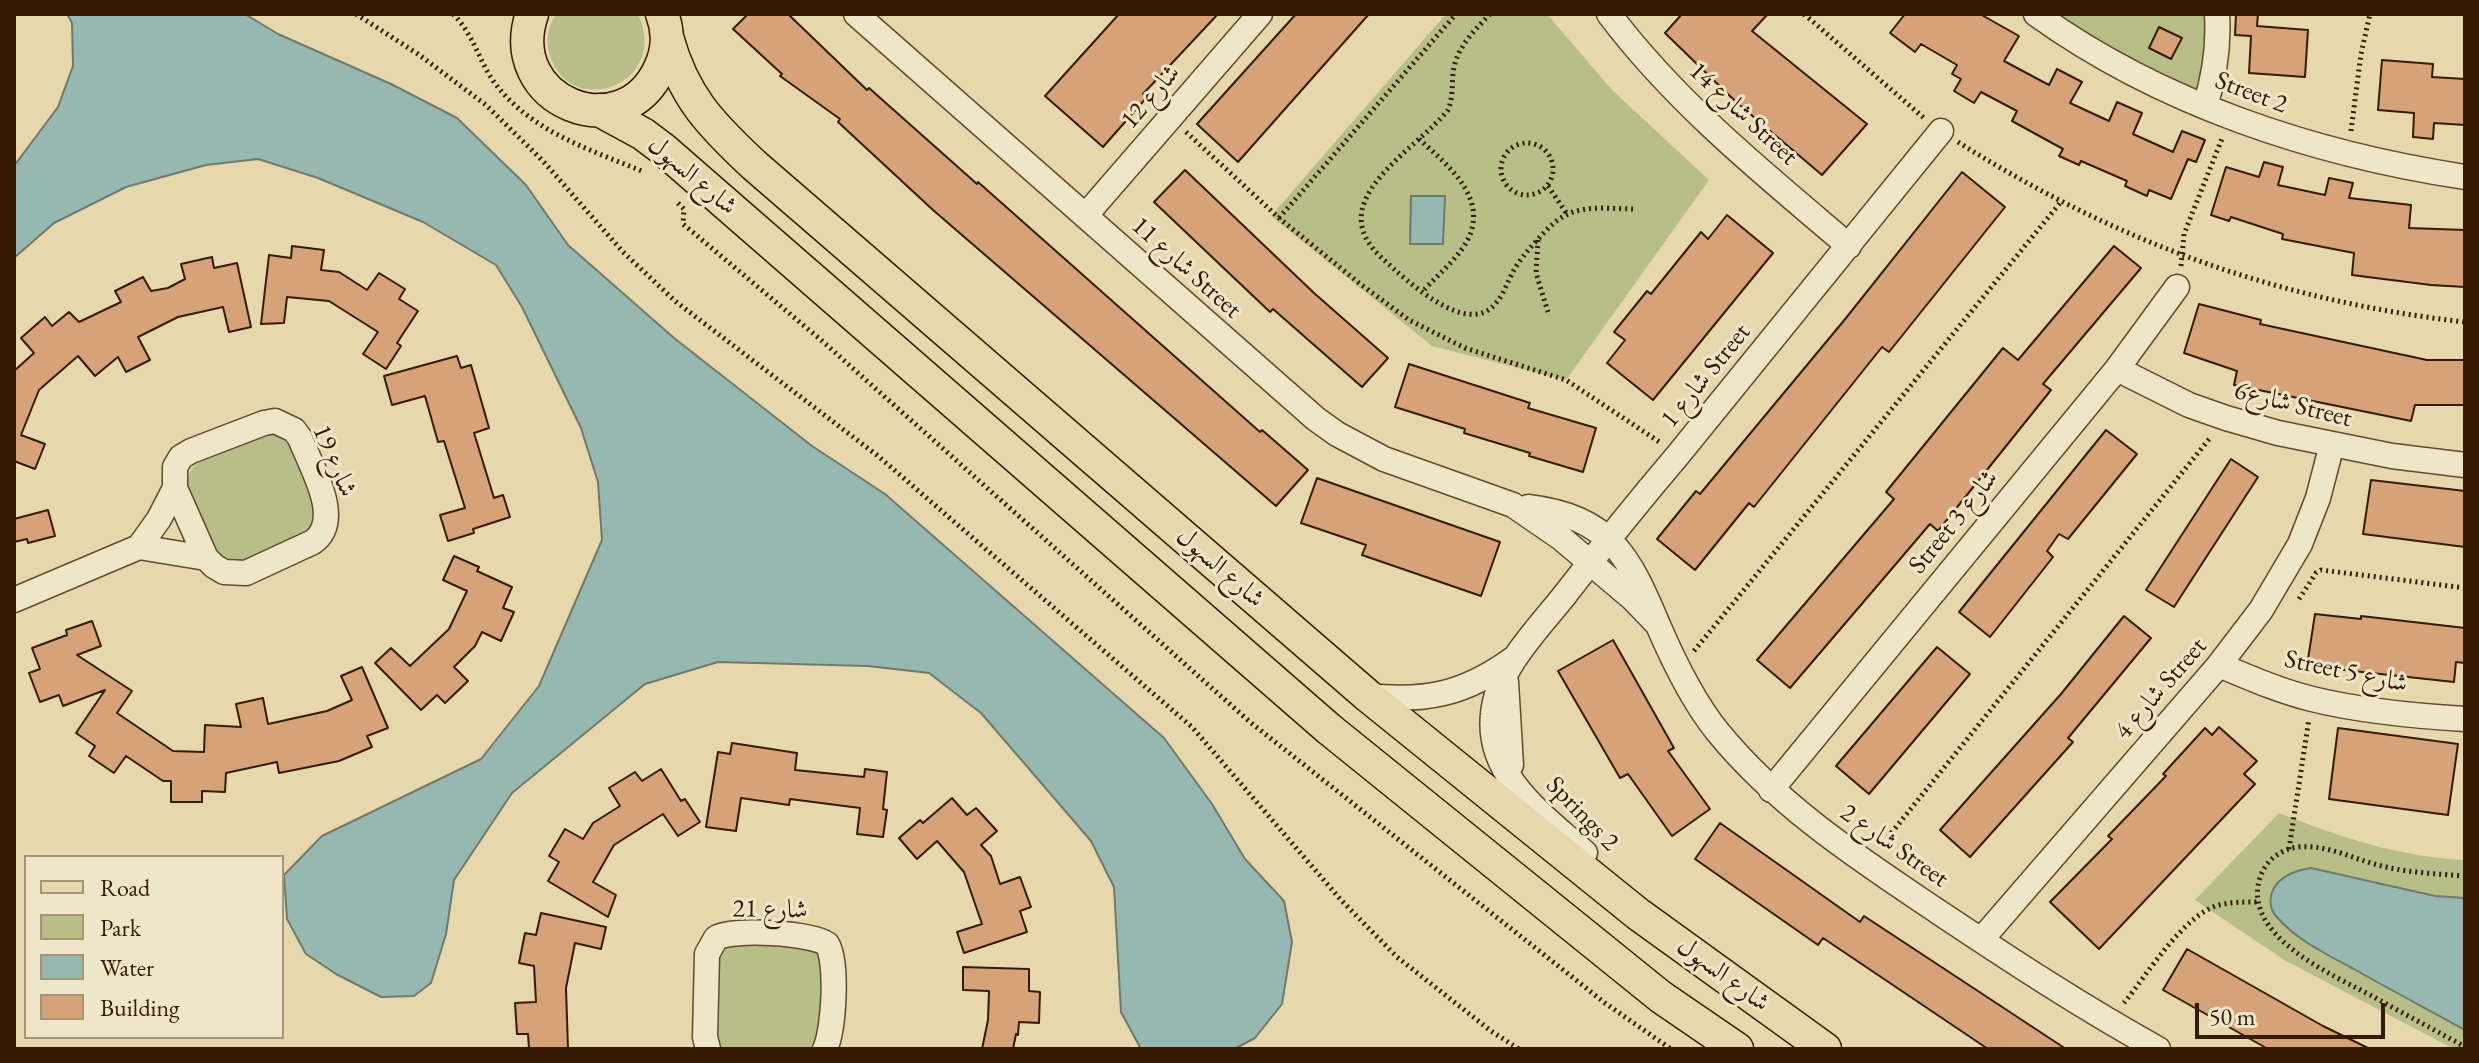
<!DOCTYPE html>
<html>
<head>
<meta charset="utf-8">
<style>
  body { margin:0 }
  #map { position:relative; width:2479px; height:1063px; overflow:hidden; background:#e7d7ac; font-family:"EB Garamond",serif }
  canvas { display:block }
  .frame { position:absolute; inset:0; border:16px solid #351a00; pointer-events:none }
  .legend { position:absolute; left:24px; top:855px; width:260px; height:184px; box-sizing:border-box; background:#efe5c9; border:2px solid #a59479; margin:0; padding:10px 14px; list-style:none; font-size:24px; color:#351a00 }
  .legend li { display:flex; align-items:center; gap:16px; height:40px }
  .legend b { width:40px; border:2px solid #a59479 }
  .scale { position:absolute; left:2195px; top:1003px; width:190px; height:36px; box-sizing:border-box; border:4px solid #351a00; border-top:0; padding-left:10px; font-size:24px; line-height:28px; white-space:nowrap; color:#351a00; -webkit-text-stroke:6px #efe5c9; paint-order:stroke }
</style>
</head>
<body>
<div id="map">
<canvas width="2479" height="1063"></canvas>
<div class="frame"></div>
<ul class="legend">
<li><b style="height:10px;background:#e7d7ac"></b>Road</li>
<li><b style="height:22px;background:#b8be88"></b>Park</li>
<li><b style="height:22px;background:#97b8b0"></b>Water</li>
<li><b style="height:22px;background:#d6a27a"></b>Building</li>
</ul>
<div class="scale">50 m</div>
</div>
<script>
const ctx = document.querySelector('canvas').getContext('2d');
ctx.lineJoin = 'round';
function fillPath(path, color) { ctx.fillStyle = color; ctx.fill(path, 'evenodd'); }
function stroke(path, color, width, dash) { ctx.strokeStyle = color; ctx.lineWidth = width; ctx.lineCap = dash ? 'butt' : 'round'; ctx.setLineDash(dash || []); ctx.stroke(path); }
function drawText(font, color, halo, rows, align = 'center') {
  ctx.font = font + ' "EB Garamond",Amiri,serif'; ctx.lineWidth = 6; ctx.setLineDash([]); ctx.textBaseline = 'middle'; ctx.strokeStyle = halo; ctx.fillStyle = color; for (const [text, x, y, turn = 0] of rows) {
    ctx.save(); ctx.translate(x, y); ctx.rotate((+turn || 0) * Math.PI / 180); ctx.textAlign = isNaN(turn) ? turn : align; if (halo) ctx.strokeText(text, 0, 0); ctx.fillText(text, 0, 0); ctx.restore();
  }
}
fillPath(new Path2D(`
  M556 14H638C671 86 569 120 550 55 545 41 548 27 556 14Z
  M1446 14H1547L1612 90 1709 180 1566 380 1432 346 1271 216Z
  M2048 14H2216L2205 106Z
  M272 434 283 438 290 446 317 512 314 530 240 563 222 559 215 552 187 485C188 473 191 467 201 461Z
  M2279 813C2340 837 2399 857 2465 860V1049H2454L2286 961 2195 900Z
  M737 944 809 947 824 958 823 1038 816 1049H721L715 1042 718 956 726 948Z`), '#b8be88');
const water = new Path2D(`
  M67 14H245L278 34 391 84 457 118 526 185 568 245 674 338 812 446 885 494 1164 738 1212 804 1245 859 1284 901 1292 942 1282 1004 1255 1038 1234 1049H1141L1121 1012 1114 887 1091 841 981 713 929 673 868 666 718 662 645 684 512 793 454 880 446 934 431 983 414 996 381 997 336 974 306 954 287 919 284 875 322 836 481 759 539 686 602 540 598 482 581 428 522 307 496 265 423 222 318 178 258 159 206 165 126 187 54 223 14 258V166L58 107 73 66 72 23Z
  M1411 196H1445L1443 244H1410Z
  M2311 868 2435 896 2465 898V1030C2427 1009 2389 989 2352 968 2326 954 2295 939 2276 916 2269 908 2269 897 2274 888 2282 875 2297 870 2311 868Z`);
fillPath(water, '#97b8b0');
stroke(water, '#70796a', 2);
const building = new Path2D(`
  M748 14H788L867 90 869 88 977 184 978 182 1260 432 1262 430 1308 470 1276 506 933 210 838 122 840 119 780 76 782 74 733 29Z
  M1119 14H1218L1143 94 1147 97 1103 147 1045 96Z
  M1296 14H1369L1238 162 1197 124Z
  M1682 14H1768L1752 31 1867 124 1822 175 1735 101 1665 33Z
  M1905 14H1980L2019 36 2004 61 2049 85 2057 69 2082 82 2070 103 2109 121 2117 102 2142 113 2133 134 2173 152 2182 131 2205 140 2196 162 2188 159 2171 199 2149 190 2147 196 2125 186 2127 181 2081 161 2079 165 2059 156 2063 149 2012 121 2017 111 1981 92 1974 103 1954 91 1961 79 1952 74 1957 65 1921 44 1915 52 1890 33Z
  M2236 14H2258L2257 26 2308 30 2305 77 2249 73 2251 36 2235 35Z
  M2159 27 2182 38 2171 59 2149 48Z
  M2382 60 2433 64 2432 77 2465 79V125L2434 123 2433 139 2413 137 2414 113 2378 110Z
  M2264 162 2283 167 2278 185 2325 195 2329 178 2353 183 2349 198 2411 205 2409 228 2465 230V287L2431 285 2352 275 2354 253 2282 239 2283 234 2231 217 2229 221 2211 215 2226 167 2259 177Z
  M1185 170 1314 293 1388 358 1362 387 1273 309 1270 312 1154 202Z
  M1962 172 2005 207 1889 352 1882 347 1754 507 1749 503 1695 570 1657 539 1696 491 1700 494 1846 318Z
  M1727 215 1773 253 1653 400 1607 363 1625 340 1614 332 1647 291 1651 294 1701 232 1708 239Z
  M292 246 324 250 321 270 339 272 367 290 379 273 405 289 399 299 418 311 397 343 401 346 386 369 363 354 378 332 329 301 287 297 284 323 261 324 269 255 291 258Z
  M2114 246 2141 268 2043 384 2051 390 1938 531 1930 524 1790 688 1757 660 1894 499 1886 492 2003 348 2018 360Z
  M212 257 214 268 237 263 251 327 229 332 223 307 178 317 138 337 150 360 126 372 118 357 95 376 78 356 39 390 21 435 45 444 35 469 14 461V371L34 353 21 338 45 317 52 326 69 312 79 322 121 302 115 291 143 277 151 291 168 288 185 279 181 264Z
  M2199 304 2261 320 2260 324 2427 360H2465V405H2415L2411 421 2234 385 2237 371 2184 353Z
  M457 356 461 368 471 365 489 428 474 433 494 498 503 495 510 517 473 529 474 533 448 541 440 515 465 508 444 441 438 442 425 396 392 405 384 376Z
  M1409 364 1530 403 1528 408 1596 428 1583 472 1529 456 1530 453 1464 433 1465 429 1395 407Z
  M2106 430 2137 454 2068 539 2059 534 2047 551 2053 557 1990 637 1959 612Z
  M2231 459 2258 477 2174 607 2146 590Z
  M1317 478 1500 542 1481 596 1362 555 1366 545 1301 523Z
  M2371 480 2465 491V547L2363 534Z
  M48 510 55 536 28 543 27 539 14 542V519Z
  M454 556 479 567 477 571 512 587 503 608 514 612 501 641 482 632 475 646 454 667 468 681 445 703 437 695 421 710 375 663 391 648 410 666 449 629 467 591 443 580Z
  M2315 614 2361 619V616L2465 628V663L2456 662 2454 682 2307 666Z
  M2124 616 2151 638 2068 738 2073 742 1970 857 1940 830 2061 694Z
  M92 621 101 646 77 655 132 691 117 713 173 751 204 752 205 725 241 727 236 704 263 698 268 724 327 711 352 700 341 676 362 667 388 728 367 736 372 747 339 761 279 773 277 762 226 773 225 792 202 791V802H171V781H163L126 756 114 773 89 756 95 746 76 733 105 690 63 706 59 695 40 702 29 673 40 669 32 648 67 635 66 630Z
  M1613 640 1674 748 1668 751 1710 809 1672 836 1628 774 1620 778 1558 671Z
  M1937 647 1970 674 1869 794 1836 766Z
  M2219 727 2257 761 2244 774 2255 784 2099 949 2050 902 2112 839 2108 836 2166 776 2163 774 2205 728 2212 735Z
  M2338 728 2458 744 2448 815 2329 799Z
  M732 743 797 753 795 770 864 777 865 769 887 772 883 809 887 810 883 837 857 834 860 808 790 799 789 805 741 798 736 831 706 827 718 752 730 754Z
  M661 769 681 801 685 799 700 822 678 836 663 814 614 845 593 882 616 895 608 917 548 881 559 862 549 856 565 829 583 839 593 823 620 806 609 788 635 772 642 781Z
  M952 798 967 815 976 808 997 831 981 845 991 856 1000 884 1020 877 1031 907 1020 911 1027 932 964 953 957 932 982 924 964 872 937 841 917 859 899 838 920 820 923 823Z
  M1720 823 1860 922 1864 916 2066 1049H1988L1823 938 1818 945 1695 859Z
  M541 913 606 927 601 949 575 943 566 988 568 1049H529L528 1034H517L515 1003 536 1002 534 966 519 963 525 933 536 935Z
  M2187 949 2323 1026 2370 1049H2268L2163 990Z
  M963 967 1029 969V991L1040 992 1039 1023 1019 1022 1018 1035 1016 1034 1013 1049H982L988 1020 989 991 963 990Z`);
fillPath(building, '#d6a27a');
stroke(building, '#351a00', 2);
const minor = new Path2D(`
  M856 14 1316 419 1337 434 1384 459 1513 505 1561 538 1632 598 1658 625
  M1609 14C1676 103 1764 174 1849 246
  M2036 14C2161 104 2314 154 2465 177
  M2205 106C2215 75 2219 47 2217 14
  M1085 216 1260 14
  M2117 369 2189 405 2226 418 2278 433 2392 456 2465 465
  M275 421 294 430 300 438C311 467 344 520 313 542L246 573 224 572 214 566 206 558 175 488V467L181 457 191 451 264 423Z
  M1528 507C1610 517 1629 556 1658 625 1673 660 1693 701 1717 731 1777 805 1858 858 1937 911 2009 959 2082 1007 2158 1049
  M139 547 159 519 175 488
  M14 600 139 547 206 558
  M2219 665C2250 678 2280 691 2312 699 2361 711 2414 716 2465 719
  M1506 682 1511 765
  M1368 696C1426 702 1465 694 1513 659
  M1771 790 2117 369 2177 287
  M1585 853C1544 816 1486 776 1493 714 1497 669 1537 630 1564 596 1601 548 1639 501 1678 455 1766 347 1854 239 1941 131
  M1981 940 2219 665 2261 610 2300 544 2318 498 2332 444
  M708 1049 705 1037 707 954 716 938C734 928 811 933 827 944 838 962 834 1030 825 1049`);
const major = new Path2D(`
  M532 14C502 102 623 150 660 68 668 51 669 32 662 14
  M667 37C683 96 710 124 754 165L1368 696 1638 914 1825 1049
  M599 110 643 134 663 149 1329 729 1661 997 1737 1049`);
stroke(minor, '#62492b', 27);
stroke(major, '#351a00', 35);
stroke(new Path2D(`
  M356 14 418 54 486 105 543 161 623 252 675 301 878 456 1192 727 1341 900 1397 957 1491 1031 1519 1049
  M453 14C474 35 478 59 494 82 531 132 589 149 644 172
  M1490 14C1475 30 1459 45 1454 67 1451 82 1454 96 1448 110 1416 151 1318 201 1383 259 1406 280 1468 339 1496 303 1504 294 1508 280 1514 270 1521 258 1530 248 1540 237 1548 228 1557 219 1568 214 1588 205 1613 209 1635 209
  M1804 14 1924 118
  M2351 131 2361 54 2370 14
  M1186 132 1279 218 1359 283 1409 320 1465 348 1566 380 1661 443
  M1419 139C1450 167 1495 203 1462 249 1451 264 1436 277 1423 291
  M1958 142C2116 242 2279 301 2465 322
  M1501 169a26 26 0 1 1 52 0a26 26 0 1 1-52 0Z
  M1548 186 1567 214
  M678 203 684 209 683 224 821 340 1250 722 1605 1003 1671 1049
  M1279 218 1456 14
  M1538 240 1536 273 1548 312
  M2181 266 2184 234 2223 136
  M2299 599 2316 573 2321 570 2465 588
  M1694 651 2060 203
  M1880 847 2210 438
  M2289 849 2309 719
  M2465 876C2439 874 2412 873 2386 867 2357 861 2329 844 2298 847 2282 849 2267 859 2261 875 2238 935 2333 975 2374 997 2404 1014 2435 1030 2465 1047
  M2124 1003C2146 976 2184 914 2219 905 2231 902 2244 902 2257 902`), '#351a00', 5, [2, 4]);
stroke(minor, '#efe5c9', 24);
stroke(major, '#e7d7ac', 32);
drawText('26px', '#351a00', '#efe5c9', [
  ["Street 2",2251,93,21],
  ["شارع 12",1151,97,-49],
  ["شارع 14 Street",1743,114,43],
  ["شارع السهول",692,176,40],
  ["شارع 11 Street",1186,268,42],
  ["شارع 1 Street",1706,376,-51],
  ["شارع6 Street",2293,405,14],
  ["شارع 19",334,461,67],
  ["Street شارع 3",1954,522,-51],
  ["شارع السهول",1220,568,41],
  ["Street شارع 5",2346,672,12],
  ["شارع 4 Street",2161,689,-49],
  ["Springs 2",1582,814,46],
  ["شارع 2 Street",1894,846,35],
  ["شارع 21",770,910,1],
  ["شارع السهول",1723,975,36]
]);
</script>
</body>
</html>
